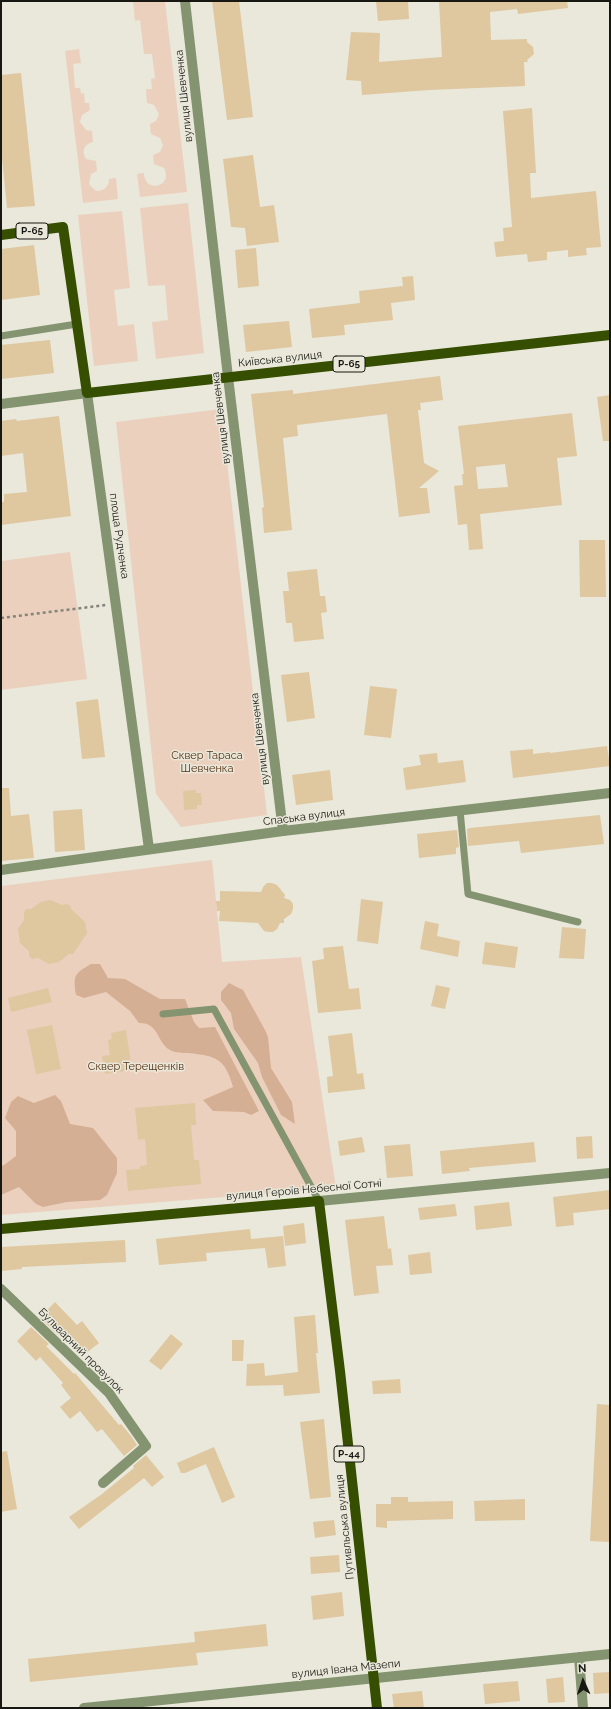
<!DOCTYPE html>
<html>
<head>
<meta charset="utf-8">
<style>
  body { margin:0 }
  #map { position:relative; width:611px; height:1709px; overflow:hidden; background:#e9e8da; font-family:Raleway,sans-serif }
  canvas { display:block }
  .frame { position:absolute; inset:0; border:2px solid #181813; pointer-events:none }
  .north { position:absolute; left:563px; top:1661px; width:40px; height:40px; -webkit-text-stroke:3px #e9e8da; paint-order:stroke; rotate:357deg; font-size:11px; font-weight:700; line-height:16px; text-align:center; color:#181813 }
  .north::after { content:''; display:block; margin:auto; width:14px; height:18px; background:#181813; clip-path:polygon(50% 0,100% 100%,50% 72%,0 100%) }
</style>
</head>
<body>
<div id="map">
<canvas width="611" height="1709"></canvas>
<div class="frame"></div>
<div class="north">N</div>
</div>
<script>
const ctx = document.querySelector('canvas').getContext('2d');
ctx.lineJoin = 'round';
function fillPath(path, color) { ctx.fillStyle = color; ctx.fill(path, 'evenodd'); }
function stroke(path, color, width, dash) { ctx.strokeStyle = color; ctx.lineWidth = width; ctx.lineCap = dash ? 'butt' : 'round'; ctx.setLineDash(dash || []); ctx.stroke(path); }
function drawText(font, color, halo, rows, align = 'center') {
  ctx.font = font + ' Raleway,sans-serif'; ctx.lineWidth = 3; ctx.setLineDash([]); ctx.textBaseline = 'middle'; ctx.strokeStyle = halo; ctx.fillStyle = color; for (const [text, x, y, turn = 0] of rows) {
    ctx.save(); ctx.translate(x, y); ctx.rotate((+turn || 0) * Math.PI / 180); ctx.textAlign = isNaN(turn) ? turn : align; if (halo) ctx.strokeText(text, 0, 0); ctx.fillText(text, 0, 0); ctx.restore();
  }
}
fillPath(new Path2D(`
  M133 1H165L187 192 140 197 137 174 144 173C144 194 174 187 164 168L154 164 153 155 160 152 163 145 160 138 151 134 150 124 156 121 159 114 154 105 147 103 146 89H152L151 79 155 78 152 54H144L140 20 135 21Z
  M79 49 81 63 73 64 75 88H80L81 94 84 93 85 103H89L90 110 82 115 80 122 86 130 92 131 93 142C84 144 81 151 86 159L96 161 97 171 91 174 89 184 96 191C104 191 109 187 109 179L116 178 118 199 83 203 65 51Z
  M188 203 204 353 156 359 152 322 168 320 165 285 148 286 140 208Z
  M122 211 130 288 114 290 118 326 134 324 138 361 94 366 78 215Z
  M221 409 267 815 181 827 156 794 116 422Z
  M70 552 87 679 1 690V561Z
  M212 860 222 962 301 957 336 1188 1 1215V886Z`), '#ecd0be');
fillPath(new Path2D(`
  M91 964H100L108 978 125 979 160 999H185L194 1022 199 1028 215 1027 259 1111 251 1115 244 1112 213 1111 203 1100 233 1087C225 1058 216 1056 188 1053 182 1053 175 1053 170 1050 156 1042 160 1023 139 1023L130 1011 106 992 84 998 76 995C73 975 74 974 91 964Z
  M229 983 243 990 265 1030 268 1037 271 1068 292 1102 295 1124 281 1115 262 1077 258 1063 234 1029 231 1013 221 1000V992Z
  M55 1095 61 1101 70 1124 93 1128 117 1158V1173L107 1195 100 1200 67 1202 43 1207 36 1204 19 1187 1 1195V1166L4 1165 16 1156V1131L5 1118 11 1102 18 1096 34 1103Z`), '#d5af94');
fillPath(new Path2D(`
  M212 1H239L253 117 227 120Z
  M376 1H408L409 19 378 21Z
  M439 1H567L568 8 518 14 517 9 490 12 491 40 527 39V42L533 47 534 54 527 60 528 62H524L525 86 429 90 362 95 361 81 346 80 351 32 380 33 379 62 442 57Z
  M21 73 35 206 7 208 1 148V75Z
  M532 108 536 173H530L531 198 596 191 601 247 586 248 587 255 568 257V250L547 252V260L528 262 527 254 496 257 494 242 504 241 503 228 512 227 503 111Z
  M253 155 260 207 274 205 279 242 247 246 245 228 231 227 223 159Z
  M34 245 40 295 1 300V249Z
  M256 248 259 286 238 288 235 250Z
  M413 276 415 300 391 303 393 320 344 325 345 335 312 338 309 309 360 303 359 291 403 286 402 277Z
  M289 321 292 347 246 352 243 325Z
  M50 340 54 373 1 379V345Z
  M440 376 443 400 420 403 421 410H418L424 463 439 471 419 488H427L430 513 399 517 387 414 297 425 298 436 283 438 292 530 264 533 262 508 264 507 251 394 293 390V394Z
  M610 395V441H603L597 397Z
  M572 413 577 456 557 458 562 505 480 514 483 549 469 550 467 524 458 525 454 486 463 485 462 474H464L458 426ZM505 464 508 487 478 489 476 467Z
  M59 416 71 516 1 525V502H4V494L27 492 23 453 1 456V421L16 419 17 421Z
  M579 540H605L606 597H580Z
  M317 569 320 596H325L327 612 321 613 324 639 294 642 292 623H286L283 591H289L287 572Z
  M309 672 315 718 287 722 281 675Z
  M370 686 397 689 391 738 364 735Z
  M98 699 105 757 82 759 76 702Z
  M607 746 610 766 513 778 510 751 533 749V754L550 752V753Z
  M437 753 438 763 463 760 466 782 406 790 403 768 421 765 419 755Z
  M330 770 333 800 296 805 292 775Z
  M1 788H9L11 816 29 814 34 858 1 861Z
  M196 790V793H201L202 805H197V809L184 810 183 791Z
  M82 809 85 850 55 852 53 811Z
  M600 815 604 844 521 853 519 841 468 846 467 829 470 828Z
  M457 830 459 847 456 848V854L419 858 417 834Z
  M267 883H272L277 885 285 895 284 898 290 900 293 904V909L291 914 284 919V923H280L277 929 273 932H268L264 931 258 923 219 921 220 911H217L216 901H220V891L261 892 263 887Z
  M361 899 383 902 378 944 357 941Z
  M50 900 62 905 67 904 71 907V909L85 922 87 933 73 954H69L59 962 49 964 38 958 32 959 29 956V951L20 943 18 929 24 920V913L26 909H31L41 902Z
  M425 921 439 924 437 936 460 941 458 957 420 949Z
  M562 927 586 929 584 959 559 958Z
  M485 942 518 947 515 968 482 964Z
  M343 946 349 989 359 988 361 1009 318 1013 312 961 324 959 323 948Z
  M436 985 450 988 445 1009 431 1006Z
  M48 988 52 1002 11 1012 8 998Z
  M52 1025 61 1069 36 1074 27 1030Z
  M126 1030 132 1070 105 1074 102 1056 110 1055 108 1040 112 1039 111 1033Z
  M352 1033 357 1074 363 1073 365 1089 328 1093 327 1077 333 1076 328 1036Z
  M195 1103 196 1125H191L194 1160H199L201 1184 128 1191 126 1170 140 1169V1166L147 1165 145 1139 138 1140 135 1108Z
  M592 1136 593 1158 577 1159 576 1137Z
  M362 1137 365 1152 340 1156 338 1141Z
  M534 1142 536 1162 469 1168 470 1171 442 1174 440 1151Z
  M410 1144 413 1176 387 1178 384 1146Z
  M610 1190V1209L573 1213 574 1225 556 1227 553 1197Z
  M509 1202 512 1226 476 1230 474 1206Z
  M455 1204 457 1216 420 1220 418 1208Z
  M384 1216 388 1249 391 1248 393 1265 376 1266 379 1293 354 1296 345 1220Z
  M304 1223 306 1243 285 1246 283 1226Z
  M250 1229 251 1239 283 1236 286 1266 268 1268 265 1248 206 1253 207 1261 159 1265 156 1239Z
  M125 1240 126 1262 22 1267V1269L1 1271V1247Z
  M430 1252 432 1273 410 1275 408 1255Z
  M55 1302 77 1325 82 1321 99 1343 85 1354 64 1329 58 1335 40 1318Z
  M315 1315 318 1353H316L320 1393 284 1396 283 1385 246 1386 247 1364 264 1363 265 1376 298 1372 294 1317Z
  M31 1327 49 1344 46 1346 74 1374 75 1373 119 1425 121 1424 131 1436 137 1445 124 1456 102 1429 97 1432 80 1411 70 1419 60 1407 71 1398 61 1385 63 1383 40 1357 36 1361 17 1341Z
  M171 1334 183 1344 161 1370 149 1361Z
  M232 1340H244L243 1361H232Z
  M400 1379 401 1393 373 1394 372 1381Z
  M597 1404 610 1405V1542L590 1541Z
  M324 1419 331 1497 310 1499 300 1422Z
  M214 1447 235 1497 222 1503 206 1464 185 1473H181L177 1463Z
  M7 1451 17 1509 1 1512V1452Z
  M146 1455 164 1477 152 1487 144 1478 79 1529 69 1517 102 1494 134 1468 133 1466Z
  M391 1497H408V1502L453 1501V1519L387 1521V1528L376 1527V1504H391Z
  M525 1499V1520L475 1521 474 1501Z
  M334 1520 336 1535 315 1538 313 1522Z
  M339 1555 340 1572 311 1574 310 1557Z
  M342 1592 344 1616 313 1620 311 1596Z
  M266 1624 268 1646 196 1653 198 1665 30 1682 28 1659 195 1642 194 1632Z
  M610 1672V1693L594 1694 593 1673Z
  M563 1677 565 1702 548 1703 546 1679Z
  M518 1681 520 1701 485 1704 483 1684Z
  M422 1691 424 1708H394L392 1694Z`), '#dfc7a0');
stroke(new Path2D(`
  M1 618 106 605`), '#85847b', 2.5, [3, 3]);
stroke(new Path2D(`
  M1 336 77 324
  M460 810 468 894 578 922
  M163 1014 214 1009 319 1201`), '#849370', 7);
stroke(new Path2D(`
  M1 404 87 393`), '#849370', 10);
stroke(new Path2D(`
  M185 1 228 377 283 831
  M1 1289 109 1393 146 1446 103 1483
  M579 1657 583 1708
  M84 1708 610 1654`), '#849370', 10);
stroke(new Path2D(`
  M87 393 149 849
  M1 870 283 831 610 793
  M319 1201 610 1173`), '#849370', 10);
stroke(new Path2D(`
  M1 235 63 227 87 393 610 335
  M1 1229 319 1201 340 1371 377 1708`), '#364e00', 10);
for (const [x, y, w] of [
  [32,231,32],
  [349,364,32],
  [349,1454,30]
]) { const box = new Path2D(); box.roundRect(x - w / 2, y - 8, w, 16, 3); ctx.fillStyle = '#e9e8da'; ctx.fill(box); stroke(box, '#181813', 1); }
drawText('bold 10px', '#181813', null, [
  ["Р-65",32,231],
  ["Р-65",349,364],
  ["Р-44",349,1454]
]);
drawText('11px', '#181813', '#e9e8da', [
  ["вулиця Шевченка",184,96,-96],
  ["Київська вулиця",280,359,-6],
  ["вулиця Шевченка",221,418,-97],
  ["площа Рудченка",119,536,82],
  ["вулиця Шевченка",260,739,-97],
  ["Спаська вулиця",304,817,-7],
  ["вулиця Героїв Небесної Сотні",304,1190,-5],
  ["Бульварний провулок",81,1351,45],
  ["Путивльська вулиця",345,1527,-96],
  ["вулиця Івана Мазепи",346,1669,-6]
]);
drawText('11px', '#552f10', '#e9e8da', [
  ["Сквер Тараса",207,756],
  ["Шевченка",207,769],
  ["Сквер Терещенків",136,1067]
]);
</script>
</body>
</html>
